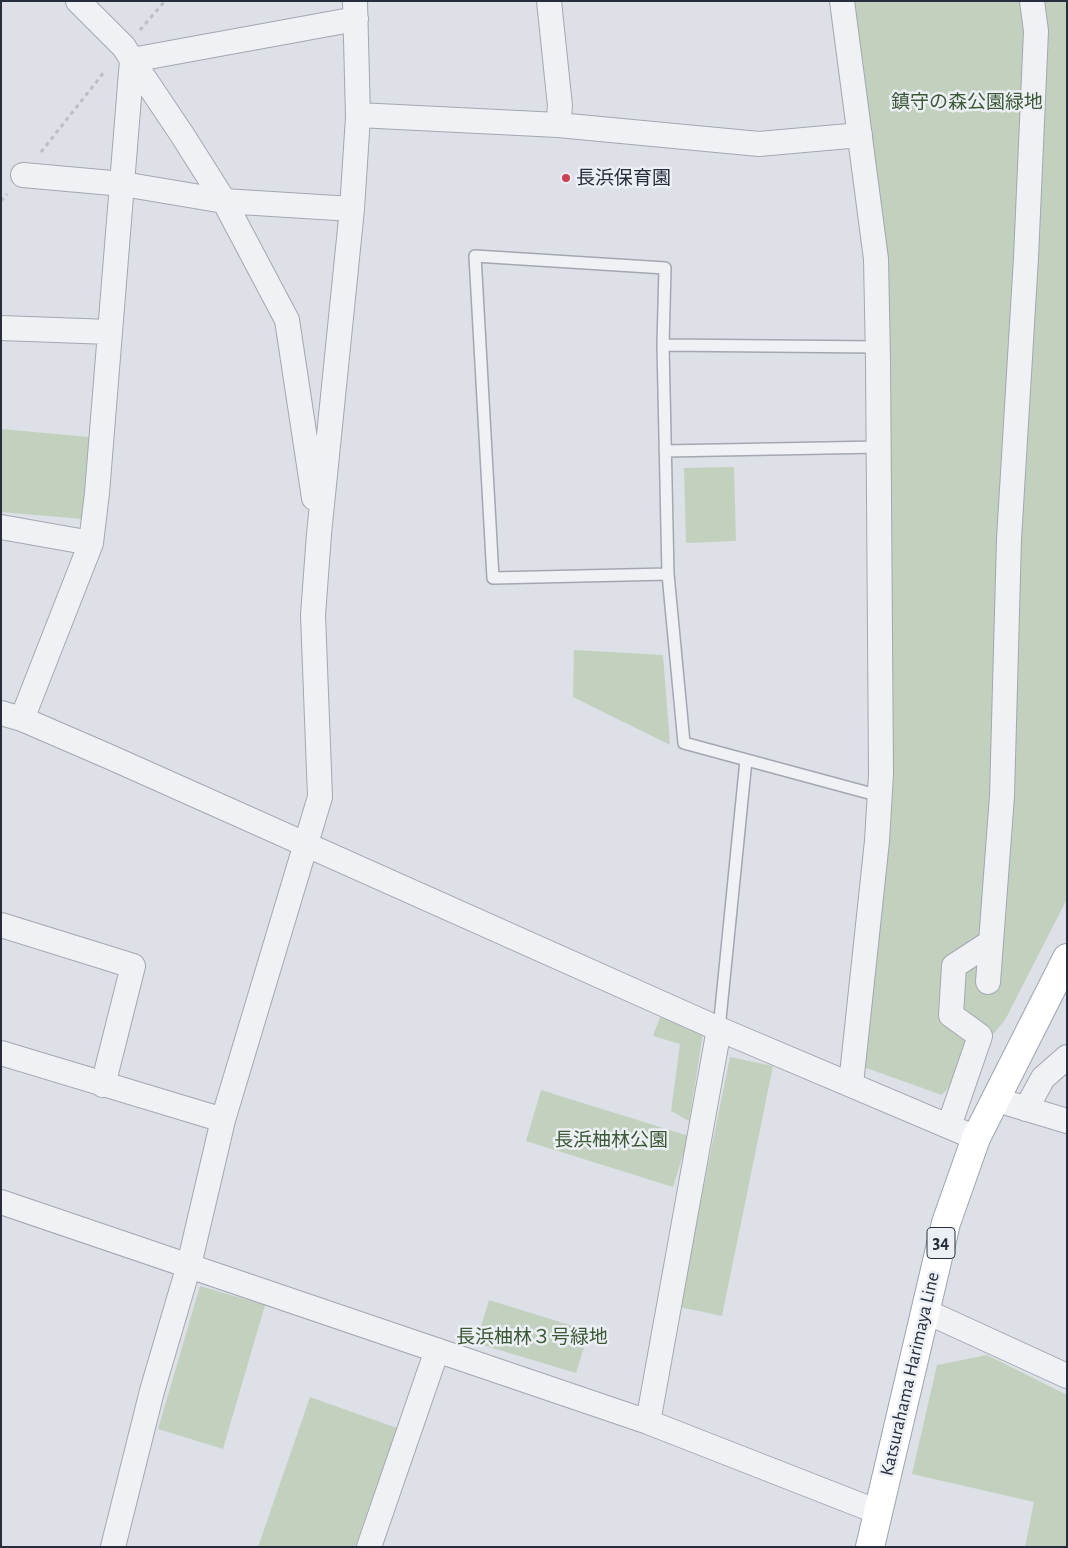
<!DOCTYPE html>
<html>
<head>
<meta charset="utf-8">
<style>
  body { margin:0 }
  #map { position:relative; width:1068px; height:1548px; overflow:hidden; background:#dde0e7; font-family:"Alegreya Sans",sans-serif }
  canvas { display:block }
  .frame { position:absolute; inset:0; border:2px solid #262e3d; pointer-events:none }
</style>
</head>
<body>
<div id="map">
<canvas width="1068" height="1548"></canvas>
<div class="frame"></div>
</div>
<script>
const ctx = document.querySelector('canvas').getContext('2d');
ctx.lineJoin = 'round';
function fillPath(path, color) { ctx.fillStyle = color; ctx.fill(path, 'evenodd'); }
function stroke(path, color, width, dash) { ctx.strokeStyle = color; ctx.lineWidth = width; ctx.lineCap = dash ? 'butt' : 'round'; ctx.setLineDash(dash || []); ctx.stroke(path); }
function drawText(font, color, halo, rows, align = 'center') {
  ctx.font = font + ' "Alegreya Sans","Noto Sans JP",sans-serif'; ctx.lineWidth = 5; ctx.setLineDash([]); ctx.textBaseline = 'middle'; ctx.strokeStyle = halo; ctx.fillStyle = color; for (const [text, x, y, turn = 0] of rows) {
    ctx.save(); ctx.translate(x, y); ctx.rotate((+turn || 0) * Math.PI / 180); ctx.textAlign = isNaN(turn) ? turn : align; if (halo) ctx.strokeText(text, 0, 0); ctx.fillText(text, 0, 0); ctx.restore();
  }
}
fillPath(new Path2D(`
  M854 1H1067V899L1005 1020 942 1095 855 1064 889 796 885 261Z
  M1 429 89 437 82 519 1 512Z
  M734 467 736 541 686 543 684 468Z
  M574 650 663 655 670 745 573 697Z
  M660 1017 703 1034 689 1121 671 1111 680 1044 653 1036Z
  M730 1057 773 1066 722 1316 679 1307Z
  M541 1090 689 1136 673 1187 526 1141Z
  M200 1286 265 1305 223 1449 158 1429Z
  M489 1300 589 1331 576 1373 476 1343Z
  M987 1355 1067 1395V1547H1025L1034 1502 912 1474 937 1365Z
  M310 1397 397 1428 355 1547H258Z`), '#c2d1be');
const lane = new Path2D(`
  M663 345 668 574 493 578 475 256 665 268 663 345 878 347
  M665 451 879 447
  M668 574 684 743 880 796
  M719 1029 746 760`);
const street = new Path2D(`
  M842 1 876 259 878 360 881 774 877 841 851 1084
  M358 115 558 125 560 106 549 1
  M558 125 759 144 860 135
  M23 175 123 184 224 201 352 209
  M1 328 110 332
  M314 498 287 320 224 201 183 136 132 60 356 19
  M1 527 91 543
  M1 713 22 719 110 757 719 1029 976 1138
  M22 719 91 543 97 493 132 60 124 47 78 1
  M1 925 133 966 103 1085
  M988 982 1002 796 1009 539 1026 258 1036 31 1032 1
  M1 1053 223 1120
  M994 1099 1067 1121
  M1026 1109 1043 1078 1067 1057
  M949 1126 980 1036 951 1015 954 966 991 942
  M1 1202 648 1422 878 1512
  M925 1311 1067 1376
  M648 1422 719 1029
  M113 1547 152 1391 189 1265 223 1120 320 797 313 615 319 534 352 209 358 117 355 1
  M369 1547 437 1350`);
const primary = new Path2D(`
  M870 1547 946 1223 976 1138 1067 958`);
stroke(lane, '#a2a7b1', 14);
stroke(street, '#a2a7b1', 26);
stroke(primary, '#9ca4b2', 30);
stroke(new Path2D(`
  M140 30 165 1
  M41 152 105 71
  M1 201 7 194`), '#bbbec5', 3, [4, 4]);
stroke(lane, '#eff1f5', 11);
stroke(street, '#eff1f5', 24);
stroke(primary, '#fff', 28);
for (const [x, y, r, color] of [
  [566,178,5,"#cd4051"]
]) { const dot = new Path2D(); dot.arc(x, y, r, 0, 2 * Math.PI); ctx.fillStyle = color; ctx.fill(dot); stroke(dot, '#eceff4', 2); }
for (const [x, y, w] of [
  [941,1243,28]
]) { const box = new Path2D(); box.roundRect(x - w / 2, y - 15.5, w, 31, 4); ctx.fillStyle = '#eceff4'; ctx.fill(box); stroke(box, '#262e3d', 1); }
drawText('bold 18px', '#262e3d', null, [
  ["34",941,1243]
]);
drawText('19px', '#3a5934', '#eceff4', [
  ["鎮守の森公園緑地",967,102],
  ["長浜柚林公園",611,1140],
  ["長浜柚林３号緑地",532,1337]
]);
drawText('19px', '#262e3d', '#eceff4', [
  ["長浜保育園",576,178]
], 'left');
drawText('19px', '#262e3d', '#eceff4', [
  ["Katsurahama Harimaya Line",910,1374,-77]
]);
</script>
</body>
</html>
